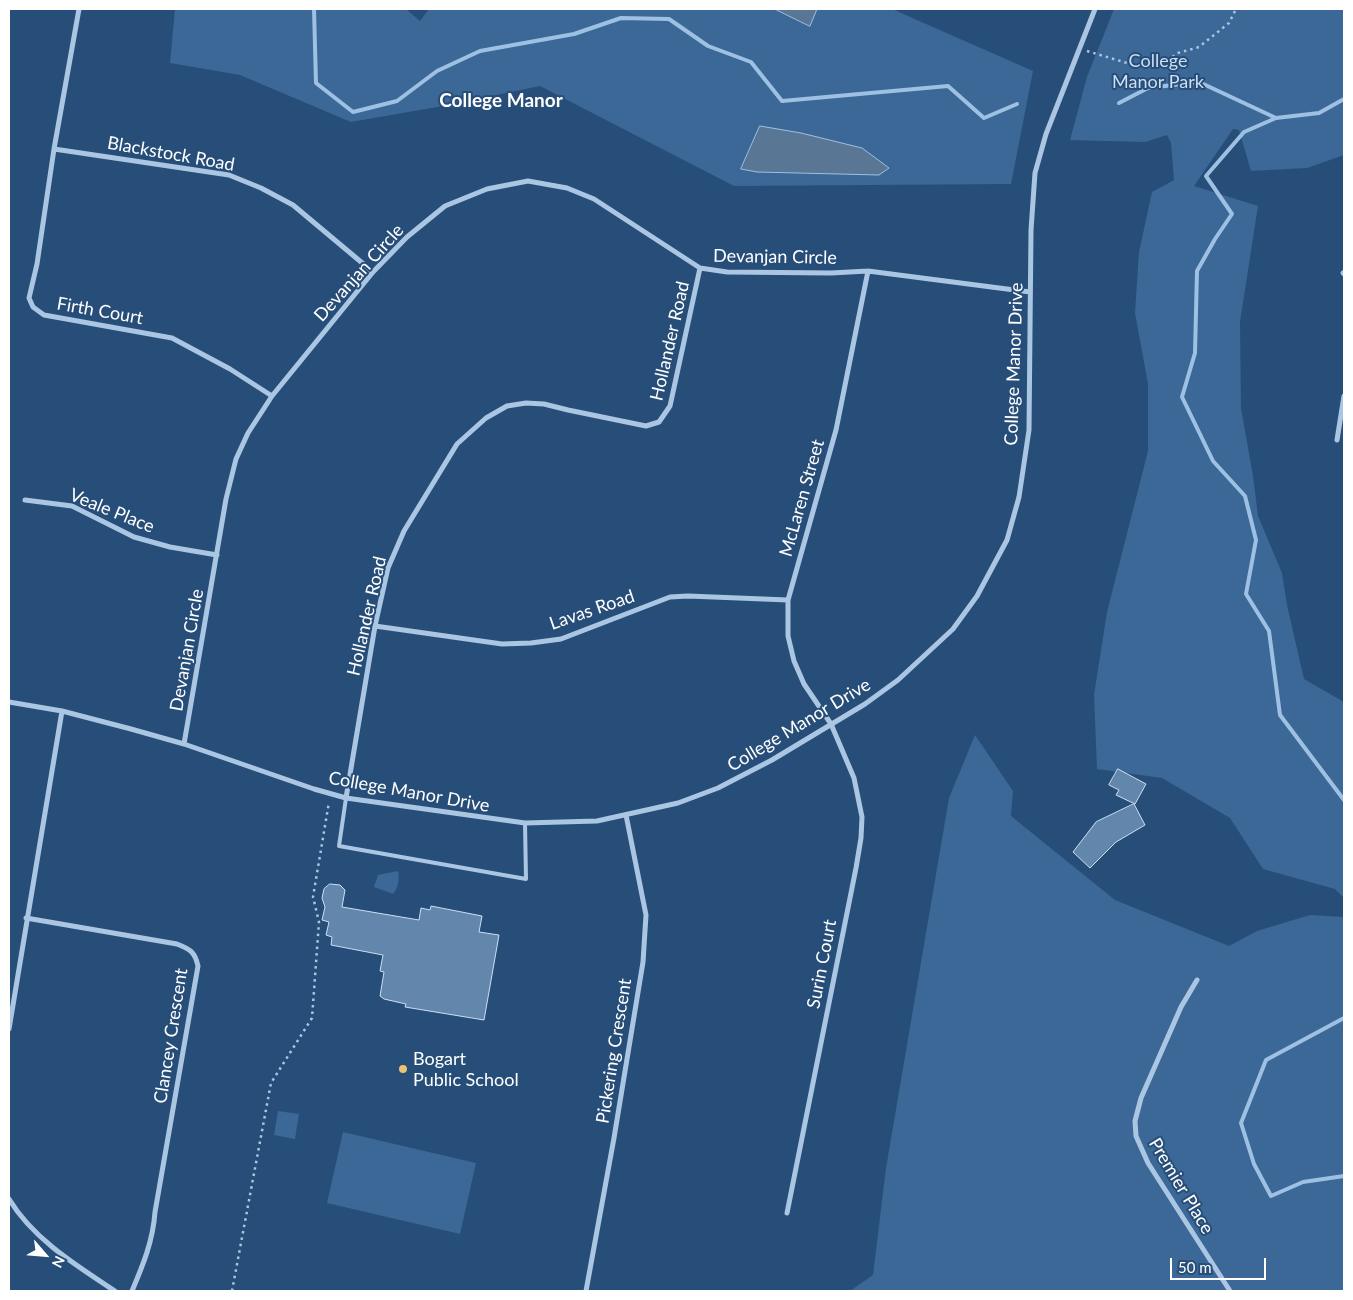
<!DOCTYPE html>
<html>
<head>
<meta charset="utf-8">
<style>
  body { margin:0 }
  #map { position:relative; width:1353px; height:1300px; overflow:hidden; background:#274e79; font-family:Lato,sans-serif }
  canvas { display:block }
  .frame { position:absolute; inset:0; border:10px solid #fff; pointer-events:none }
  .north { position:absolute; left:20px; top:1230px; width:50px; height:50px; -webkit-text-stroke:4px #274e79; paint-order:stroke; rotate:117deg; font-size:14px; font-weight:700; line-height:20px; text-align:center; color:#fff }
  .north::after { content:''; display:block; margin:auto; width:18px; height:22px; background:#fff; clip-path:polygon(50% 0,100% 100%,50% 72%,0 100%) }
  .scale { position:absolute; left:1170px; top:1258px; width:96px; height:22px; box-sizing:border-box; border:2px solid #fff; border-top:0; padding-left:6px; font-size:15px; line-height:18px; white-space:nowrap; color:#fff; -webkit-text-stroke:4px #274e79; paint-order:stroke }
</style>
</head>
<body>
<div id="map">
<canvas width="1353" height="1300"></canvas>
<div class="frame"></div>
<div class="north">N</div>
<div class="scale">50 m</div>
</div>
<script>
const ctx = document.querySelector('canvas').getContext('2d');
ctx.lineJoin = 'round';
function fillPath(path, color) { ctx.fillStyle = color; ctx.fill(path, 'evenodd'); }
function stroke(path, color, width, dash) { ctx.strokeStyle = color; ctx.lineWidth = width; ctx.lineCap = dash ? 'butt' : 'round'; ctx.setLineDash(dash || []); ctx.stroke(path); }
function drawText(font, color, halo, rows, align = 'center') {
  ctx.font = font + ' Lato,sans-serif'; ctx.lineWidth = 4; ctx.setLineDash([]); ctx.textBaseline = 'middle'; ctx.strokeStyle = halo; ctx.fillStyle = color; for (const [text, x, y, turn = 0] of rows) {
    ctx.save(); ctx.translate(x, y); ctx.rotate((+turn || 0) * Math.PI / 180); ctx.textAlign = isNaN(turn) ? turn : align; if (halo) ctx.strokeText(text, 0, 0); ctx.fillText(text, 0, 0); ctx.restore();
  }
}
fillPath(new Path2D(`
  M175 9H406L420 21 429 9H892L1033 71 1011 184 734 186 540 86 443 106 351 122 240 75 170 63Z
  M1114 9H1344V155L1307 168 1251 171 1239 130 1233 129 1194 186 1258 206 1240 322 1241 408 1253 476 1258 516 1282 573 1287 605 1304 679 1344 702V898L1335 889 1263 869 1230 818 1162 778 1097 769 1094 695 1107 612 1148 451V384L1135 313 1139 252 1152 192 1174 180 1171 143 1167 135 1145 142 1070 140 1087 77Z
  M975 735 1013 791 1011 816 1115 900 1229 946 1257 931 1310 915 1344 917V1291H850L873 1275 886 1168 949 798Z
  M398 871C400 878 398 889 393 894L374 887 378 875Z
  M278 1111 299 1114 295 1139 274 1135Z
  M343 1132 476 1163 460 1234 327 1203Z`), '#3b6896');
const water = new Path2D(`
  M775 9H817L810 26Z
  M760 126 801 133 862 148 889 168 879 175 757 172 741 169Z`);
fillPath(water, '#597695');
stroke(water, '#9ec1e3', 1);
stroke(new Path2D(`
  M314 9 316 83 353 112 397 101 437 71 480 51 574 34 621 18 669 19 708 46 751 62 782 101 948 86 984 118 1017 104
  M1344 99 1319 113 1276 118 1244 132 1206 176 1232 214 1215 239 1197 271 1195 353 1182 397 1213 461 1245 496 1256 540 1246 594 1269 631 1280 715 1344 800
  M1119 103 1148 88 1199 82 1276 118
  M1344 1018 1266 1060 1241 1123 1254 1164 1271 1196 1303 1182 1344 1176`), '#9ec1e3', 4);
const building = new Path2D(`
  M1118 769 1146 784 1135 804 1116 795 1119 790 1109 785Z
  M1134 804 1145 825 1116 842 1090 868 1073 852 1096 822Z
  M330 884 340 885 345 890 342 907 419 920 421 908 430 910 431 906 482 916 479 932 499 935 484 1020 405 1007 406 1004 384 999 380 996 384 972 380 971 383 955 331 945 332 937 326 935 329 922 322 920 325 907 322 898 324 889Z`);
fillPath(building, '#6387ac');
stroke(building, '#ccdff3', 1);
stroke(new Path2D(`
  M1087 51 1137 66 1159 67 1178 53 1199 47 1229 23 1236 9
  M232 1291 271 1083 312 1018 319 922 313 897 329 802`), '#aac6e3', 2.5, [2.5, 4]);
stroke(new Path2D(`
  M346 798 339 846 526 879 525 823`), '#aac6e3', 4);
stroke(new Path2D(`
  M79 9 54 149 37 264 29 298 33 307 44 315 172 338 230 369 272 396
  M54 149 229 175 261 188 293 205 373 272
  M1343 273 1344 274
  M1337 440 1344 396
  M25 500 72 506 134 537 170 547 217 555
  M375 626 502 644 531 643 561 639 670 597 688 596 788 600
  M9 702 62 711 131 729 184 744 314 789 346 798 525 823 597 821 678 803 718 788 772 760 865 704 898 680 953 629 977 596 1007 540 1019 497 1029 430 1031 230 1035 173 1046 134 1095 9
  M184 744 226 499 236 459 248 433 272 396 373 272 407 237 445 206 487 189 528 181 567 188 594 199 700 268 727 272 831 273 868 271 1030 292
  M346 798 375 626 388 568 404 531 457 444 486 418 507 406 526 403 544 404 568 410 646 426 659 422 670 406 700 268
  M26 918 177 944C190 949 195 952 198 966L155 1212C153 1241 143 1265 132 1291
  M1197 980 1181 1007 1141 1098 1135 1121 1136 1136 1148 1163 1230 1291
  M9 1029 62 711
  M9 1199C33 1239 77 1266 115 1291
  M787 1213 856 868 861 838 862 817 854 778 831 724 804 684 794 661 788 636V600L836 430 868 271
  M586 1291 614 1138 643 962 646 915 626 815`), '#aac6e3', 5);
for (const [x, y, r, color] of [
  [403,1069,5,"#ebc270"]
]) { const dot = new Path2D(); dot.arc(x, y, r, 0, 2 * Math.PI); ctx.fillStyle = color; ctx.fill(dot); stroke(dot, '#274e79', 2); }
drawText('18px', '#ccdff3', '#274e79', [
  ["College",1158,61],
  ["Manor Park",1158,82]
]);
drawText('18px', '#fff', '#274e79', [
  ["Blackstock Road",171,154,10],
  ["Devanjan Circle",775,257,1],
  ["Devanjan Circle",359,273,-48],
  ["Firth Court",100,311,10],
  ["Hollander Road",670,341,-77],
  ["College Manor Drive",1014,364,-88],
  ["McLaren Street",802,498,-74],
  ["Veale Place",112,511,22],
  ["Lavas Road",592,610,-19],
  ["Hollander Road",367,616,-77],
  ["Devanjan Circle",187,650,-80],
  ["College Manor Drive",799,725,-31],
  ["College Manor Drive",409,792,10],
  ["Surin Court",822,964,-79],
  ["Clancey Crescent",171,1036,-81],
  ["Pickering Crescent",614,1051,-81],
  ["Premier Place",1181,1186,59]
]);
drawText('18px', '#fff', '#274e79', [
  ["Bogart",413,1059],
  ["Public School",413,1080]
], 'left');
drawText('bold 19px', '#fff', '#274e79', [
  ["College Manor",501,101]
]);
</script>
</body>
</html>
